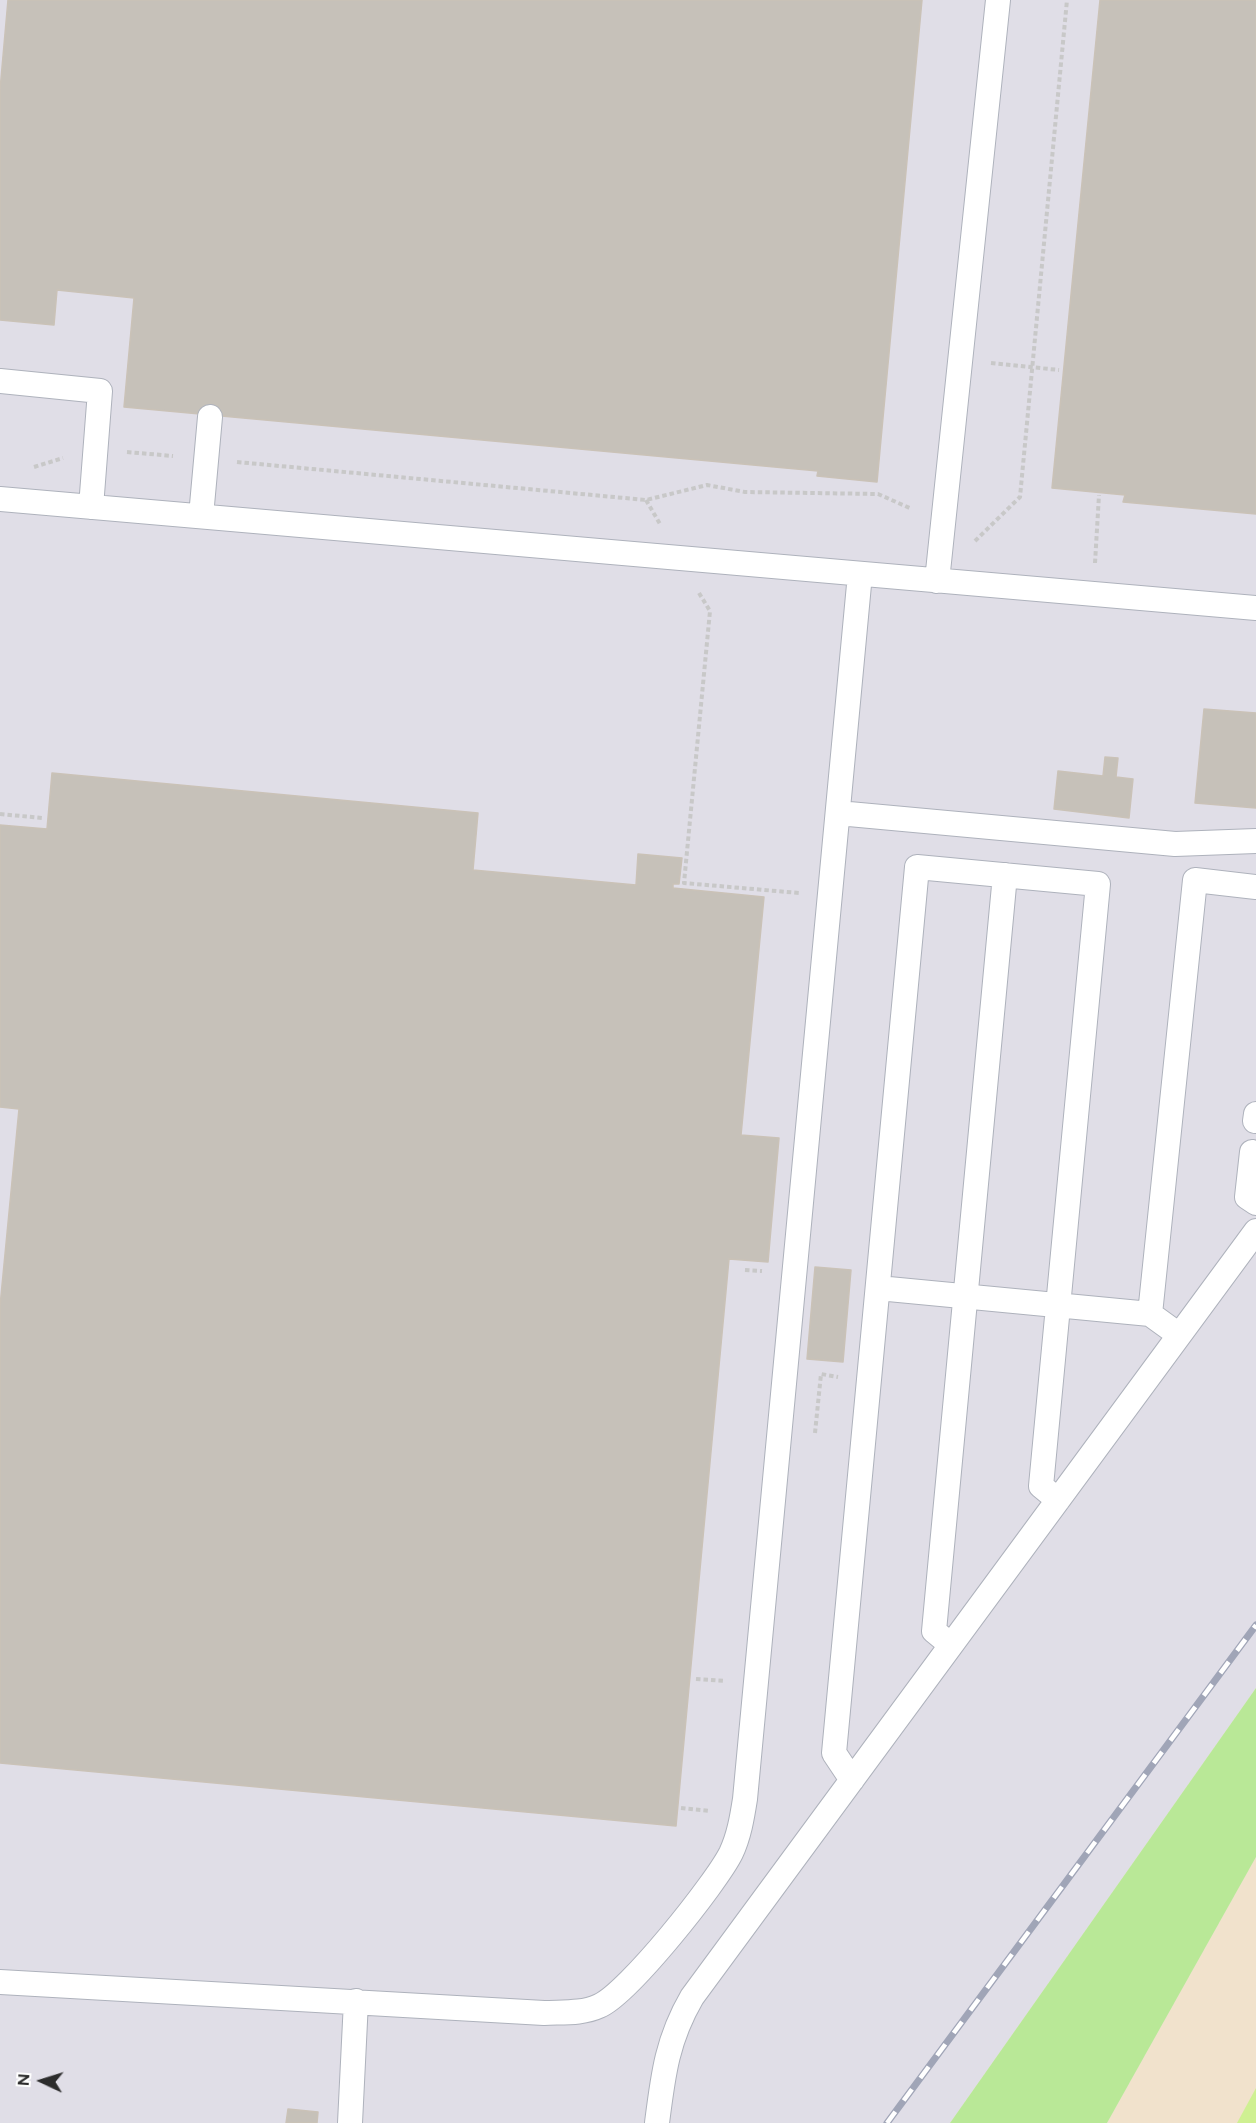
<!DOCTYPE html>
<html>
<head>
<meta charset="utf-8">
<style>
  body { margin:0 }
  #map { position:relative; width:1256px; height:2123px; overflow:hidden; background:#eee6de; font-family:Figtree,sans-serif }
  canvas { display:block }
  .north { position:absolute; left:12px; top:2051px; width:60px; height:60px; -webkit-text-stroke:4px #fff; paint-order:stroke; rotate:274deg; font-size:16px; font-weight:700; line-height:24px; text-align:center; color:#2c2c2c }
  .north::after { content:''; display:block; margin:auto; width:21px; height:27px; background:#2c2c2c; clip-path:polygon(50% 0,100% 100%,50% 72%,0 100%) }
</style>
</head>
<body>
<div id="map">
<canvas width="1256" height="2123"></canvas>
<div class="north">N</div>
</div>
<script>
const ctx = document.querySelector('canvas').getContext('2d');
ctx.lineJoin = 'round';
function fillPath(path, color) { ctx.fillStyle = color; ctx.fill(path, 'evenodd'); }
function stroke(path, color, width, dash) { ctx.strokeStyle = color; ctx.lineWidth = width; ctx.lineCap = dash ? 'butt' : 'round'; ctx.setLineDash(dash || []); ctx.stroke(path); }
fillPath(new Path2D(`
  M0 0H1256V1688L950 2123H0Z`), '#e0dee7');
fillPath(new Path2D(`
  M1256 1857V2123H1107Z`), '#f1e2cc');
fillPath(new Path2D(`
  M1256 1688V1857L1107 2123H950Z`), '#b9e897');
fillPath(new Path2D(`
  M1256 2088V2123H1237Z`), '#cff092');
const building = new Path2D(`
  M8 0H922L877 482 817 476 818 471 124 407 134 298 57 290 54 325 0 320V90Z
  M1100 0H1256V514L1123 502 1125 495 1052 488Z
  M1204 709 1256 713V808L1195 803Z
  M1105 757 1118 758 1116 777 1133 779 1129 818 1054 809 1058 771 1103 776Z
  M52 773 478 813 473 870 636 885 638 854 682 858 679 884H673V888L764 897 741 1135 779 1138 768 1262 729 1259 676 1826 0 1763V1306L19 1109 0 1107V825L47 829Z
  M815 1267 851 1270 843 1362 807 1359Z
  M288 2109 318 2112 317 2123H286Z`);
fillPath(building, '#c6c1b9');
stroke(building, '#cac2b7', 1.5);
const service = new Path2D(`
  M0 381 100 391 91 507
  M0 499 1256 608
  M201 516 210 417
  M937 581 998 0
  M838 813 1175 844 1256 841
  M1255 1121 1256 1114
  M1252 1152 1247 1197 1256 1203
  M878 1288 1150 1314
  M1179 1335 1150 1314 1195 880 1256 887
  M951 1645 934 1631 1005 875
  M852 1780 834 1753 917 867 1098 884 1041 1486 1058 1500
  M0 1982 544 2013C562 2012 582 2014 599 2006 628 1994 716 1883 731 1853 739 1836 742 1818 745 1799L860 574
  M350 2123 356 2001
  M657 2123C663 2075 667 2040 692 1997L1256 1231`);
stroke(service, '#aeb2bc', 26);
stroke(new Path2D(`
  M991 363 1059 370
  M127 452 173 456
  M237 462 646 500 707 485 745 492 878 494 912 509
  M34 467 63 458
  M646 500 660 524
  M975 541 1020 497 1067 0
  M1095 563 1099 495
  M699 593 710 611 684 883 799 893
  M0 814 42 818
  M745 1270 762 1271
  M815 1433 821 1374 838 1377
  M696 1679 725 1681
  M681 1808 710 1811`), '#c8c8c8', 4, [4.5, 3]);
stroke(service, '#fff', 24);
const rail = new Path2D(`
  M887 2123 1256 1625`);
stroke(rail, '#a0a5b7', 7);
stroke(rail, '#fff', 4.5, [14]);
</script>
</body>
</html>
